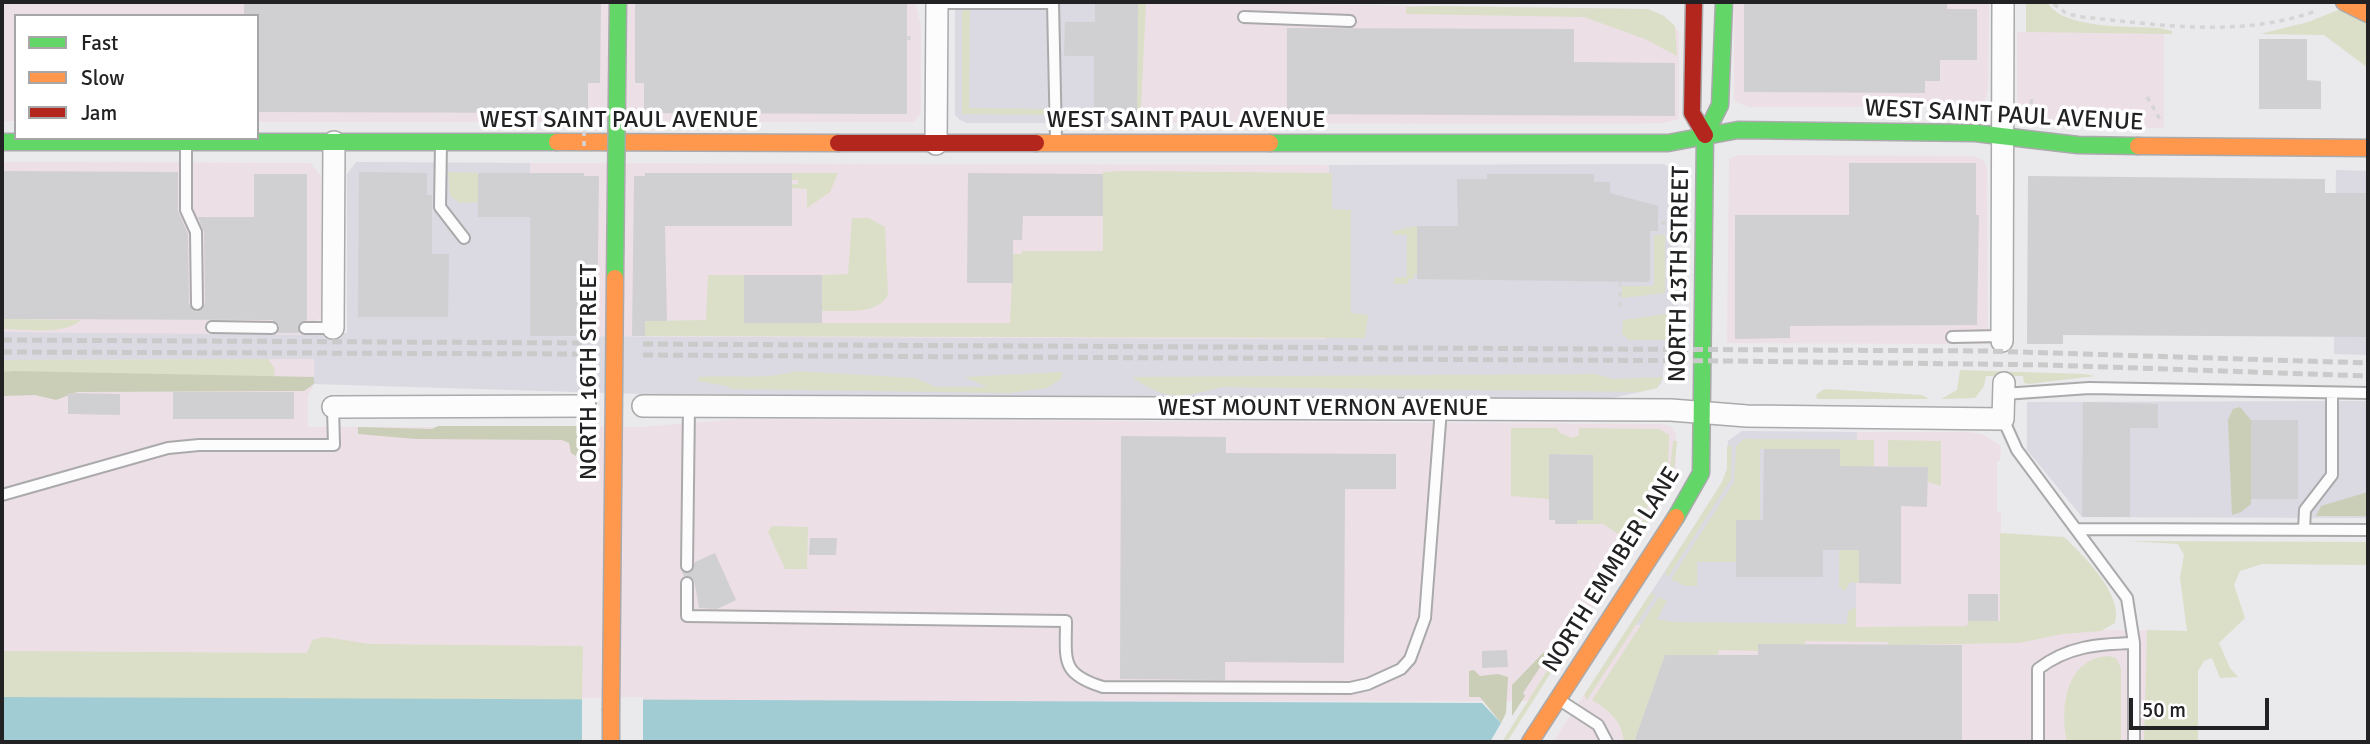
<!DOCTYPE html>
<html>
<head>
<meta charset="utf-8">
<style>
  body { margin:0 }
  #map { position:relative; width:2370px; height:744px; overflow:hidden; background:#eae9ec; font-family:Signika,sans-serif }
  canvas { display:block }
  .frame { position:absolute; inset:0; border:4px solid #222123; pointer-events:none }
  .legend { position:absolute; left:14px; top:14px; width:245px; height:126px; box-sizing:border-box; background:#fff; border:2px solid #a7a6a7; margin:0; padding:9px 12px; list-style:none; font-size:21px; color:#222123 }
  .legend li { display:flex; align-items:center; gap:14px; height:35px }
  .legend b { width:35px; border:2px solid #a7a6a7 }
  .scale { position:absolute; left:2129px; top:698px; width:140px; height:32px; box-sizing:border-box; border:4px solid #222123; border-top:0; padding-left:9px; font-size:21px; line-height:24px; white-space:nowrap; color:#222123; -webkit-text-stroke:5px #fff; paint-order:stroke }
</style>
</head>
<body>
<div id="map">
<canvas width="2370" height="744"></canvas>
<div class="frame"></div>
<ul class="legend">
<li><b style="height:9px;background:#63d668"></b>Fast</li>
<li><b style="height:9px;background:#ff974d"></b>Slow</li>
<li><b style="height:9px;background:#b3261e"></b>Jam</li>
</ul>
<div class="scale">50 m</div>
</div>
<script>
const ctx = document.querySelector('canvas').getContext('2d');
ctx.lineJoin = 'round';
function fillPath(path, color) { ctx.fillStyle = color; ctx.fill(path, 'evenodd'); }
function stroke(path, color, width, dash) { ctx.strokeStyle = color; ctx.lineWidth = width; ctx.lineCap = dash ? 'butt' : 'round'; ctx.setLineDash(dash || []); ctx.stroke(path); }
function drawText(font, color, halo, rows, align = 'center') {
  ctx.font = font + ' Signika,sans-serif'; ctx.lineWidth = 7; ctx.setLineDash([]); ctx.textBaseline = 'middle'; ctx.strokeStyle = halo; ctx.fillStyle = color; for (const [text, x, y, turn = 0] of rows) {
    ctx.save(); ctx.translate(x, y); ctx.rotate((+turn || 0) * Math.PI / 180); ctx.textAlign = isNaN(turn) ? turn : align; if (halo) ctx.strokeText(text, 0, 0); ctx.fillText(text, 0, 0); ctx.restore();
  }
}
fillPath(new Path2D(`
  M955 2H1138L1137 123H967L960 120 955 115Z
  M356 162 530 163V336L1325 339 1329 165 1663 164 1671 168 1678 179 1677 342H1666L1662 382 1657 388 1604 400 643 394 314 384 2 385V332L347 333V174Z
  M2336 170 2368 171V355L2334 354Z
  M2368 401V518L2082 517 2027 450V402Z
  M1742 431 1857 432 1856 627 1630 625 1722 483 1727 469 1728 441Z`), '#dbd9e1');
fillPath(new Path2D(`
  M2 2H915L921 26V113L914 122H257V16H16V121H2Z
  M1138 2 1648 9 1664 16 1679 32V119L1663 123 1620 124 1137 123Z
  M1734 2H1989L1988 89 1985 100 1976 107H1749L1738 103 1734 100Z
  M2017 32H2164V128H2099L2026 123 2019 115 2017 102Z
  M1739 155 1973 156 1983 160 1987 166 1988 344 1727 343 1729 164V159Z
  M2 162 310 163 321 176V318L317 320V335L2 332Z
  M530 163 1329 165 1326 339 530 336Z
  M314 359V384L308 396V427H643L738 419 1661 424 1670 426 1676 434V471L1669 490 1532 701 641 702 2 697V360Z
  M1857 432H1968L1982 434 2001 446 2000 461H1997V512H2001V629L2187 631 2188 742H1553L1630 625 1856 627Z`), '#eddfe6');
fillPath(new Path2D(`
  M1138 2H1146L1141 108 1137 110Z
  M2026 2H2047C2063 30 2131 26 2160 28L2172 31V34L2026 32Z
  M2359 2H2368V68L2324 35 2260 34 2308 22Z
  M1431 6 1648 9 1664 16 1675 26 1677 56 1645 39 1584 17 1406 14V7Z
  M962 9 970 10 969 108 1044 109V115L962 114Z
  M1124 171 1332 173V209L1351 210V313L1368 315 1365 338 645 336V321L706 320 708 275H744L745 323H1010L1013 254H1022V251H1103V172Z
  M448 172 478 173V202L460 203 450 196Z
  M838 173 830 192 807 208V189L792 188V184H798V180H792V173Z
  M852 218H869L885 227 888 295C877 316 842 310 822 311V275L848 274Z
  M1417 226V274H1414V279H1408V284H1394V278L1407 277V235H1394L1393 231Z
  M1654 235H1665V293L1622 298V286H1654Z
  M1666 314V340H1629L1622 334 1623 320Z
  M2 319 81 320C63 336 25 329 2 329Z
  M268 359 275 369 274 377 2 372V360Z
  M1960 370 2084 374 2095 376 2029 384 2024 383 2023 376H1986L1984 386 1975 398 1941 399 1957 390Z
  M796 371 915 378 936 387H988L964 377 1063 372 1061 379 1047 388 1009 393 731 389 727 386 698 381V377C732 374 763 381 796 371Z
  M1595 374 1613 379 1663 377 1657 388 1639 392 1223 387C1184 396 1168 403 1132 377Z
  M1824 389 1922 395 1929 399H1817L1816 395Z
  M1511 428H1557L1560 433 1572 438 1579 435V428L1659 429 1669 435 1668 469 1664 481 1598 584 1595 581 1623 537 1603 524H1575L1577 520 1593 519V455L1549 454V499L1511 496Z
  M1744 439 1874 440V466L1860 467 1859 583 1850 582 1845 591 1839 587 1840 449H1760V520H1736V562H1697V586H1685L1671 579 1734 482 1736 446Z
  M1888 440 1941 441V486L1928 482 1927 467 1888 466Z
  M1673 441H1677L1673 483 1607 586 1603 583 1669 479Z
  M1727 446H1732L1731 479 1668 577 1665 572 1722 482 1727 469Z
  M772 526 808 527 807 569H785L768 532Z
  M2000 533 2064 537C2083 555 2124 595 2115 623L2101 631 2063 634 2019 643 1888 645V642L1805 641V644L1758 651 1719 650 1718 655H1665L1634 742H1624C1622 721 1609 710 1592 700L1659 597 1667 601 1657 619 1674 622 1847 624 1848 611 1856 607V627L1967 626 1968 621H2000Z
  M2128 541 2368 542V565L2262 564 2240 571 2234 585 2245 618 2219 643 2230 668 2238 677 2220 678 2212 658 2204 661 2198 671V742H2144L2147 630 2187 631 2180 578 2184 555 2178 544Z
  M1650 594H1656L1587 700 1584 695Z
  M1584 612 1588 614 1507 742H1502Z
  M325 637 370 644 583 646 582 701 2 697V651L307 653 312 640Z
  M2108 656 2116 658 2121 668V742H2067C2060 708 2065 659 2108 656Z`), '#dbdfc8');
fillPath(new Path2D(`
  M14 371 314 377V384L304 391 77 392 56 400 35 395 2 396V372Z
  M2240 407 2251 420V504L2241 512 2232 515 2228 420 2233 409Z
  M438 426H584V461L571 453 569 443 562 440 416 439 358 434V427L432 429Z
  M2368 492V516H2316L2321 506Z
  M1552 649 1523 693 1525 696 1512 716V685L1543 653Z
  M1474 670 1480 676 1498 674 1508 677 1506 713 1501 723 1480 697H1469V671Z`), '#caceb6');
fillPath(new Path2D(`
  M2 697 1482 703 1501 723 1490 742H2Z`), '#a1ccd4');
fillPath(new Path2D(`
  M643 697V742H582V698Z`), '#eae9ec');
fillPath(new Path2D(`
  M244 2H601L600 83H588V113L257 112V16H244Z
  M635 2H907V114L644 113V83H635Z
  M1095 2H1138L1137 114H1094V56H1064L1065 22H1095Z
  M1744 3 1947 4V9H1977V60H1940V81H1925V93L1744 92Z
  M1287 28 1574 29V62L1675 63V116L1287 114Z
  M2259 39H2307V80L2321 81V109H2259Z
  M1849 163H1976V215H1979L1977 325 1790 326V338L1735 339V215H1849Z
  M2 171 178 172V211L188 234 189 304 196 312 205 304 204 232 198 217H254V174H307V320L299 324V333H278L279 325 272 320 2 319Z
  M359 172 427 173V195H432V254H449L448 317H358Z
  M478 173H584V176H599L597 336H530V217H478Z
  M645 173H792V226H665L667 321H645V336H632L634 176H645Z
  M968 173 1103 174V216H1023L1022 240H1013V283H967Z
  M1487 174H1594V182H1610V193L1658 206V231H1650V279L1648 282 1417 279V226H1458L1457 179H1487Z
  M2028 176 2325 179V193H2368V337L2063 335V344H2027Z
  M744 275H822V323H744Z
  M173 392H294V419H173Z
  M68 393 120 394V415L68 414Z
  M2083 402 2158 404V428H2130V517H2082Z
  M2251 420H2298V499H2251Z
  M1121 436 1226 437V453L1396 454V489H1345L1344 663 1225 662V680L1120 679Z
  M1764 449H1840V466L1928 467 1927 507 1901 506V584L1859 583V550H1823V577H1736V520H1763Z
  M1549 454 1593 455V520H1577V524H1555V520H1549Z
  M810 538H837L836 555H809Z
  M715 553 736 600 717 609 699 608 694 580 684 576 682 572H691L695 562Z
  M1968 594H1998V621H1968Z
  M1758 644 1962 645V742H1634L1665 655H1758Z
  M1507 650 1508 667 1482 668V651Z`), '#d0cfd2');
const lane = new Path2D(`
  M937 3H1053L1056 140
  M1244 17 1350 21
  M441 144 440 207 464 238
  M186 145V210L196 232 197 304
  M212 327 272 328
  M305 328H333
  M1952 337 2002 336
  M2004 394 2089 388 2368 393
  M2003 419 2017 450 2127 598 2134 643V742
  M2 495 168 448 199 445H334L333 407
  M2077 529 2368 530
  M2304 530 2305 510 2332 475V393
  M687 566 689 406
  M687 583V616L1066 621C1066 660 1060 674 1103 687L1350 688 1368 684 1401 669 1410 659 1425 618 1441 409
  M1561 701 1598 725 1607 742
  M2038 742V669C2068 646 2098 644 2134 643`);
const street = new Path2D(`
  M936 144 937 2
  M333 328 334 142
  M2002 341 2003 2
  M643 406 1671 410 1747 416 2003 419 2004 383
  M333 407 585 406`);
const fast = new Path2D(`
  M2 142H557
  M1270 143H1668L1738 130 1975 133 2078 145 2138 146
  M1676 517 1701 473 1705 135 1720 105 1724 2`);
const slow = new Path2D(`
  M2344 2 2368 14
  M557 142 838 143
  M1036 143H1270
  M2138 146 2368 148
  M611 710V742
  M1530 742 1676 517`);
const jam = new Path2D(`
  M1694 2 1692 113 1705 135
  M838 143H1036`);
stroke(lane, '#aaaaac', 14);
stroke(street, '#aaaaac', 24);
stroke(fast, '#aaaaac', 19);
stroke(slow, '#aaaaac', 19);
stroke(jam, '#aaaaac', 19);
stroke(new Path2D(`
  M2054 4 2067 14 2083 17C2161 25 2240 38 2316 11
  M909 40V36
  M2147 97 2161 121
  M2030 114 2032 97
  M1661 223H1666
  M1620 282V310`), '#d6d5d6', 3.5, [5, 5]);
stroke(lane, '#fcfcfc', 10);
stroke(street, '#fcfcfc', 21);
stroke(fast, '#63d668', 16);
stroke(slow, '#ff974d', 16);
stroke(jam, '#b3261e', 16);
stroke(new Path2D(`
  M2 340 585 343
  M643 344 1988 351 2368 363
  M2 352 585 354
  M643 355 1732 361 2048 365 2368 376`), '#cacaca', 5, [10, 5]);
const fastBridge = new Path2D(`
  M615 278 618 2`);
const slowBridge = new Path2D(`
  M611 710 615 278`);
stroke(fastBridge, '#aaaaac', 19, []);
stroke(slowBridge, '#aaaaac', 19, []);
stroke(new Path2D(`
  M584 146V132H590`), '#d6d5d6', 3.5, [5, 5]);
stroke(fastBridge, '#63d668', 16);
stroke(slowBridge, '#ff974d', 16);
drawText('24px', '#222123', '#fff', [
  ["WEST SAINT PAUL AVENUE",2004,116,3],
  ["WEST SAINT PAUL AVENUE",619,121],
  ["WEST SAINT PAUL AVENUE",1186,121],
  ["NORTH 13TH STREET",1680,274,-89],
  ["NORTH 16TH STREET",590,372,-90],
  ["WEST MOUNT VERNON AVENUE",1323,409],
  ["NORTH EMMBER LANE",1612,570,-58]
]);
</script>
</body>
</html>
